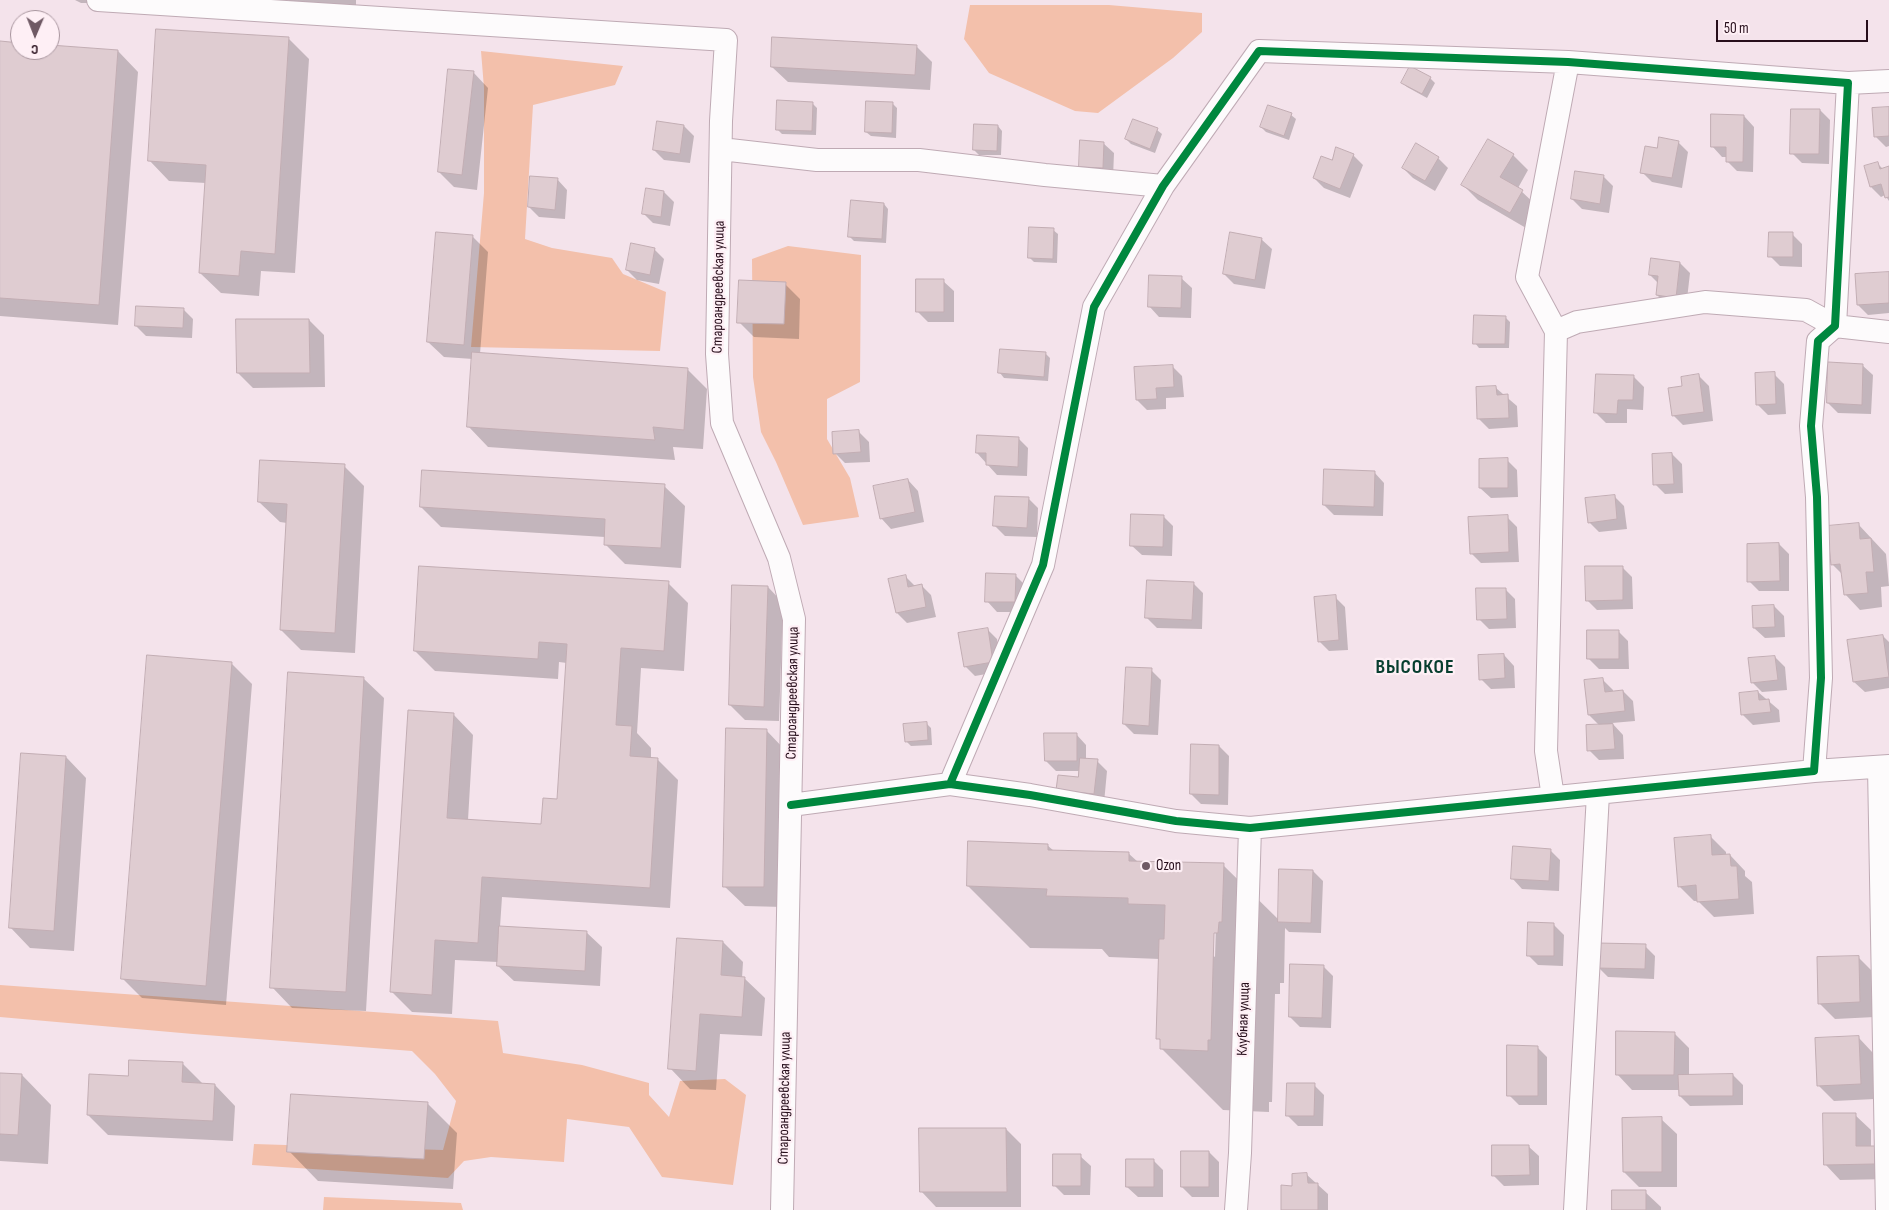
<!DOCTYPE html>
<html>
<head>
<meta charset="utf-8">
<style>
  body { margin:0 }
  #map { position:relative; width:1889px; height:1210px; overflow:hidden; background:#f4e3eb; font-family:"Sofia Sans Condensed",sans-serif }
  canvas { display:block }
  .north { position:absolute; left:10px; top:10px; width:50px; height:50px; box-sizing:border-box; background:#feeff5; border:1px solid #a8959e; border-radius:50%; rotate:181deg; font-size:14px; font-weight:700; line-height:20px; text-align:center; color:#270e1b }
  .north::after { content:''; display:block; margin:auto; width:18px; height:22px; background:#6f5964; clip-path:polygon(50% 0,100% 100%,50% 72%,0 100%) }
  .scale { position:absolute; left:1716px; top:20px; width:152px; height:22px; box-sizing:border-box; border:2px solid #270e1b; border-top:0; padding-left:6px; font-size:15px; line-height:18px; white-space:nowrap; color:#270e1b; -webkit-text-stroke:4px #feeff5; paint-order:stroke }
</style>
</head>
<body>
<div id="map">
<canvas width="1889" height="1210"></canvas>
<div class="north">С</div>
<div class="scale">50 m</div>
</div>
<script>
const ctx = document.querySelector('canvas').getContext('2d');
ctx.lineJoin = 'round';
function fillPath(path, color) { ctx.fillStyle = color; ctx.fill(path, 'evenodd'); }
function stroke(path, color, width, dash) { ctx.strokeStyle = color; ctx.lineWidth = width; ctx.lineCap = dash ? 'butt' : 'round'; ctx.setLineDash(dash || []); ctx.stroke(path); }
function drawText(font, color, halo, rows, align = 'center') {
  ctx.font = font + ' "Sofia Sans Condensed",sans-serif'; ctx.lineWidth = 4.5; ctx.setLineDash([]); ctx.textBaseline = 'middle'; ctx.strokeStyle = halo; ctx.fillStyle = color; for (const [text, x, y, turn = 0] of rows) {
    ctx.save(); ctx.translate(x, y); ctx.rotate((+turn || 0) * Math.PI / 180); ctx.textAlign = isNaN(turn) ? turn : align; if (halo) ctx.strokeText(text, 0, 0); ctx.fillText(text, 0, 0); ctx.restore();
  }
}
fillPath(new Path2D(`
  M970 5H1109L1202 13V32L1173 58 1098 113 1075 111 989 73 964 39Z
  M481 51 623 66 615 85 533 105 525 239 552 248 612 258 623 274 666 292 660 351 471 347 484 193V88Z
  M788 246 861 255 860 382 827 399V439L850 478 859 517 803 525 776 462 761 432 753 377 752 259Z
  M0 985 498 1021 503 1053 582 1065 649 1083V1095L669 1117 680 1081 725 1079 746 1095 733 1185 662 1177 629 1127 567 1119 564 1162 491 1157 464 1161 448 1178 252 1165 254 1144 443 1150 456 1101 435 1074 412 1051 193 1034 0 1017Z
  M324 1197 461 1203 463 1210H323Z`), '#f3c0ab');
fillPath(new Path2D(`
  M75 0H98L93 3H81Z
  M288 0H356V9L294 6Z
  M289 39 309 59 295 273 261 271 259 296 221 293 200 273 206 183 169 181 149 160Z
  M0 42 20 44V50H50V46L118 51 138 72 118 325 0 316Z
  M916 46 932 62 930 90 788 82 772 67Z
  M473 72 488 88 477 190 454 187 439 172Z
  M1430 78 1435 83 1427 98 1407 87 1402 82Z
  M812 103 817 108 816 135 782 134 777 129Z
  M892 103 897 108 896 138 871 136 866 132Z
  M1889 108V146L1886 147 1876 137Z
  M1820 110 1830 120 1829 164 1802 163 1792 153Z
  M1291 115 1296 119 1289 140 1266 132 1261 127Z
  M1744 116 1754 127 1753 172 1737 171 1727 161V157H1722L1712 146Z
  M684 126 694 136 690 163 664 160 654 150Z
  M998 126 1002 131 1001 155H979L974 150Z
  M1157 130 1162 134 1155 153 1131 144 1126 139Z
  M1678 142 1688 152 1682 188 1652 182 1642 172 1658 149Z
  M1103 143 1114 153 1113 178 1080 167Z
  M1353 155 1363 165 1350 198 1324 188 1314 178 1332 161Z
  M1513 155 1528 170 1518 188 1538 207 1526 228 1478 200 1463 185Z
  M1438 158 1448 168 1435 191 1413 178 1403 168Z
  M1878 164 1883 169 1889 167V201L1885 195 1881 197 1871 187Z
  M1603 176 1613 186 1609 213 1582 209 1572 199Z
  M557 179 567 190 565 219 539 217 529 207Z
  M664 192 674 202 670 226 653 223 643 213Z
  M884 204 888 209 886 243 854 241 849 236Z
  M1053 230 1058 234 1057 263 1034 262 1029 257Z
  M1792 234 1802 244V267L1780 266 1770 256Z
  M473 237 488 252 480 354 687 369 707 389 703 449 673 447 675 460 488 447 468 426 473 359 444 357 428 342Z
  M1261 239 1272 249 1265 289 1234 284 1224 274Z
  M654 249 664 259 659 284 637 280 627 270Z
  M1680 263 1690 273 1686 308 1667 305 1657 295 1658 283 1650 275Z
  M1889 273V313L1868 315 1858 305Z
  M1181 278 1192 288 1191 318 1159 317 1149 306Z
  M943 281 954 291V322H928L918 312Z
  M785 284 800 299 799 339 754 337 739 322Z
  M183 309 193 319 192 338 146 336 136 326Z
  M1505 317 1510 322 1509 348H1479L1475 343Z
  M309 320 324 335 325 387 253 388 238 373Z
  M1045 353 1050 358 1048 381 1004 378 1000 373Z
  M1862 365 1873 375 1871 414 1838 413 1828 403Z
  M1172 366 1182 376 1184 397 1166 398V409L1147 410 1137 400Z
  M1774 374 1784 384 1786 414 1768 415 1758 405Z
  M1699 376 1709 386 1713 421 1683 425 1673 415 1684 387Z
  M1634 377 1644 387 1643 410 1627 409V423H1606L1596 413Z
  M1496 388 1517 406 1518 427 1489 429 1479 419Z
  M859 432 869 442 870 462 845 463 835 453Z
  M1018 438 1028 448 1027 476 997 475 977 453Z
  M1672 454 1682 464 1683 493 1665 494 1655 484Z
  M1507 460 1517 470 1518 497 1491 498 1480 488Z
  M344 466 364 486 355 653 301 650 281 630 287 523 280 522 259 502Z
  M1374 472 1384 483 1383 516 1334 515 1324 505Z
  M908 480 918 491 924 522 891 529 881 518Z
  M664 486 685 506 681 568 625 564 605 544V537L441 527 421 507Z
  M1614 496 1624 506 1627 529 1599 532 1589 522Z
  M1028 498 1038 508 1037 537 1005 536 995 526Z
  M1163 516 1173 526 1172 556 1142 555 1131 545Z
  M1507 517 1517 527 1519 562 1481 563 1471 553Z
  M1858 524 1886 554 1889 586 1881 587 1882 607 1860 610 1845 594 1843 575 1832 564Z
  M1779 544 1789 554V591H1759L1749 581Z
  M1622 567 1632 577 1633 609 1597 610 1587 600Z
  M1015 575 1025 585 1024 612H997L987 601Z
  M905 576 915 586 921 585 931 595 936 617 907 623 897 613Z
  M668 583 688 603 684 671 641 668 637 733 651 748V759H657L678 780 670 908 502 897 500 927 586 932 602 947 600 986 514 981 498 966V962L455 960 452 1014 412 1012 391 991 453 714 473 735 468 820 543 825 558 801 567 663 559 662 558 679 435 671 415 651Z
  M1193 583 1203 593 1202 629 1157 628 1147 618Z
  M768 587 783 603 779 721 745 720 730 705Z
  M1505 589 1515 599 1516 628 1489 629 1479 619Z
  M1335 597 1345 607 1348 650 1329 651 1319 641Z
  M1774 606 1784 616 1785 637 1765 638 1754 628Z
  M987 629 997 639 1003 671 975 676 965 666Z
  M1618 631 1628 641 1629 669H1599L1589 659Z
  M1883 636 1889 642V688L1865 692 1854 682Z
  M1504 655 1514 666 1515 688 1491 689 1481 679Z
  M1775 657 1785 667 1787 690 1762 692 1752 682Z
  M232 664 252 684 226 1005 142 998 122 978Z
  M1151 670 1161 680 1158 735 1134 734 1124 724Z
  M363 678 384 698 366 1011 292 1008 272 987Z
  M1603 680 1613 690V692L1623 691 1633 701 1635 721 1612 723 1623 735 1624 759 1599 760 1589 750 1600 726 1589 715Z
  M1758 692 1779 710 1780 722 1753 725 1743 715Z
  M926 723 931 728 932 745 911 746 906 741Z
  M766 730 786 751 783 907 745 906 724 886Z
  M1076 734 1086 745V760L1097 761 1107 771 1104 803 1068 800 1079 778 1080 771H1056L1046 761Z
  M1219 746 1229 756 1228 805 1201 804 1191 794Z
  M66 757 86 778 74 951 30 948 10 927Z
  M1710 836 1726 852V856L1730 855 1745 871V876L1752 882 1754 914 1714 917 1698 901H1694L1679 886Z
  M1047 845 1054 851 1128 853 1138 862 1223 865 1279 920 1313 871 1323 881 1321 933 1289 932 1285 928 1284 983H1280V994H1275L1272 1102H1269V1112L1223 1110 1162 1049V1042L1158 1038 1160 959 1109 957 1102 949 1030 948 968 886ZM1213 926H1216L1215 957 1212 955Z
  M1550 850 1560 860 1559 891 1522 889 1512 878Z
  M1554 925 1564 935 1563 966 1538 965 1528 955Z
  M723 942 743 962 742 978H744L765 998 762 1036 720 1034 716 1090 690 1089 670 1068Z
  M1645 946 1655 956 1654 979 1608 977 1598 967Z
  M1858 957 1874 973 1875 1017 1835 1019 1819 1003Z
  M1323 966 1333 976 1331 1028 1300 1027 1290 1017Z
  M1674 1033 1689 1048V1076L1733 1075 1743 1085V1105L1690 1106 1680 1096V1090H1632L1617 1074Z
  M1858 1037 1873 1053 1875 1099 1834 1101 1819 1086Z
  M1537 1047 1547 1057V1105H1519L1509 1095Z
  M183 1064 203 1084 215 1085 235 1106 233 1141 108 1135 88 1115Z
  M0 1074 22 1075 51 1105 48 1164 0 1161Z
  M1314 1085 1324 1095 1323 1126H1298L1288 1116Z
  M427 1103 457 1133 453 1189 318 1181 289 1151Z
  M1855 1115 1871 1130V1147L1889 1179 1840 1180 1825 1164Z
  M1661 1119 1677 1134V1187H1639L1624 1172Z
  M1006 1129 1021 1144V1207H936L921 1191Z
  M1528 1146 1539 1156V1185L1504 1186 1494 1176Z
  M1209 1152 1219 1162V1197H1192L1182 1187Z
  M1080 1156 1091 1166 1090 1195H1064L1054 1185Z
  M1153 1160 1163 1170V1197H1138L1127 1187Z
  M1306 1174 1328 1194V1210H1282L1294 1187Z
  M1645 1192 1661 1207V1210H1613Z`), '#0003');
const building = new Path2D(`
  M156 29 289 37 275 254 241 251 239 276 199 273 206 165 148 161Z
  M772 37 917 45 915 75 771 67Z
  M0 41 20 43V50H50V45L118 50 99 305 0 298Z
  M1410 66 1431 77 1422 94 1401 83Z
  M448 69 474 71 462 175 438 172Z
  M777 100 813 102 812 131 776 130Z
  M866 101 893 102 892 133 865 132Z
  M1268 105 1292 113 1284 136 1260 127Z
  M1889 107V136L1874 137 1872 108Z
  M1791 109H1820L1819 154H1790Z
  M1711 114 1744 115 1743 162H1726V147H1711Z
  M1133 119 1158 128 1150 149 1125 139Z
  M657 121 684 125 680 154 653 150Z
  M974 124 998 125 997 151 973 150Z
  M1659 137 1679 141 1672 178 1640 173 1645 146 1657 148Z
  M1488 139 1514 154 1500 177 1523 190 1510 213 1461 185Z
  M1080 140 1104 142 1103 168 1079 167Z
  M1416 143 1439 157 1425 181 1402 168Z
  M1336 147 1354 154 1340 189 1313 178 1321 156 1332 160Z
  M1878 162 1880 169 1889 166V197L1885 198 1881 184 1870 187 1864 166Z
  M1575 171 1604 175 1600 204 1571 199Z
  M530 176 558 178 555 210 528 207Z
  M646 188 664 191 661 217 642 214Z
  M851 200 884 203 882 239 848 237Z
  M1029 227 1054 228 1053 259 1028 258Z
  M436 232 473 235 464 345 427 342Z
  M1230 232 1262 238 1255 280 1223 274Z
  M1769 232H1793V257H1768Z
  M631 243 655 248 650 275 626 270Z
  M1651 258 1680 262 1676 298 1656 295 1658 276 1649 275Z
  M1889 272V303L1857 305 1855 274Z
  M1149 275 1182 276 1181 308 1148 307Z
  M916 279H944V312H916Z
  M739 280 786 282 784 324 737 323Z
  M136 306 184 308 183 328 135 326Z
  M1474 315 1506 316 1505 344H1473Z
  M236 319H309L310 373H237Z
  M1000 349 1046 352 1044 377 998 373Z
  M472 352 688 368 684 430 653 427 655 440 467 427Z
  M1828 362 1863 364 1862 405 1827 403Z
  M1173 365 1174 387 1156 388 1157 399 1136 400 1134 367Z
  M1775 372 1776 404 1756 405 1755 373Z
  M1596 374 1634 375 1633 400H1618L1617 414 1594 413Z
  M1699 374 1704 412 1672 416 1668 388 1682 386 1681 377Z
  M1496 386 1497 395 1508 394 1509 418 1477 419 1476 387Z
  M859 430 861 452 833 454 832 432Z
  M977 435 1019 437 1018 467 986 465V453H976Z
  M1672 453 1674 484 1653 485 1652 454Z
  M1508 458V488H1479V459Z
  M260 460 345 464 335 633 280 630 287 504 258 502Z
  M1324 469 1375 471 1374 507 1323 505Z
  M422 470 665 484 661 548 604 545 605 519 420 507Z
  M908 479 915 512 880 519 873 486Z
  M1615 495 1617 519 1588 523 1585 498Z
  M995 496 1029 497 1027 528 993 526Z
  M1131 514 1164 515 1163 547 1130 546Z
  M1508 515 1509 552 1470 554 1468 517Z
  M1859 523 1860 539 1871 538 1874 572H1866L1868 593 1844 595 1840 564 1831 565 1827 526Z
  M1779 543 1780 581 1747 582V544Z
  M419 566 669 581 664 651 621 648 616 725 632 726 630 756 658 758 650 888 482 877 478 943 435 940 432 995 390 992 408 710 454 713 447 818 541 824 543 798 557 799 567 644 539 642 538 659 414 651Z
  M1585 566H1623V600L1586 601Z
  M986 573 1016 574 1015 602H985Z
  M906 575 908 587 922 584 926 607 896 613 888 579Z
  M1147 580 1194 582 1192 620 1145 618Z
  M732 585 768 586 764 707 729 705Z
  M1476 588H1506L1507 619 1477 620Z
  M1336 595 1339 640 1318 642 1314 597Z
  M1774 605 1775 627 1753 628 1752 606Z
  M988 628 993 662 964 667 958 633Z
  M1587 630H1619V659H1587Z
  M1883 635 1889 677 1853 682 1847 640Z
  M1504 654 1505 678 1479 680 1478 655Z
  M147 655 232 662 206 986 121 979Z
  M1775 656 1778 680 1751 683 1748 658Z
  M1126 667 1152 668 1149 726 1123 724Z
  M288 672 364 677 346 992 270 988Z
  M1603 678 1605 692 1623 690 1625 711 1588 715 1584 680Z
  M1758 691 1759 700 1769 699 1771 712 1741 715 1739 693Z
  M927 722 928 740 905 742 903 724Z
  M1613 724 1615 749 1587 751 1586 725Z
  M726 728 767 729 764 887H723Z
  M1044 733H1077V761H1045Z
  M1191 744 1219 745V795L1190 794Z
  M21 753 66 756 54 931 9 928Z
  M1080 758 1098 759 1094 794 1056 790 1058 775 1078 777Z
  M1711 835 1712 855 1730 854 1731 866H1737L1739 899 1697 902 1696 885 1678 887 1674 838Z
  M968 841 1048 844V850L1129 852V861L1224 863 1222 922H1219L1218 933H1214L1211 1040H1208V1051L1160 1049V1039H1156L1159 939H1164L1165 905 1128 904V898L1046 896 1047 889 967 886Z
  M1513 846 1551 849 1549 881 1511 879Z
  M1279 869 1313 870 1311 923 1278 922Z
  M1528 922 1554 923V956H1527Z
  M499 926 587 931 585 971 497 966Z
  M677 938 723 941 721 975 745 977 742 1017 700 1014 696 1071 668 1069Z
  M1597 943 1646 944 1645 969 1596 968Z
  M1859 956 1860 1002 1818 1004 1817 957Z
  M1290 964 1324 965 1322 1018 1289 1017Z
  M1616 1031 1675 1032 1674 1075H1616Z
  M1859 1036 1861 1084 1817 1086 1815 1038Z
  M1507 1045 1538 1046V1096H1507Z
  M129 1060 183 1062 182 1082 215 1084 213 1121 87 1115 89 1074 128 1076Z
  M0 1073 22 1074 18 1135 0 1134Z
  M1733 1074V1096H1679L1678 1075Z
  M1287 1083H1315L1314 1116H1286Z
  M291 1094 428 1102 424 1159 287 1152Z
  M1823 1113H1856V1146H1875V1164L1824 1165Z
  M1662 1117V1172H1623L1622 1118Z
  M919 1128H1006L1007 1192H920Z
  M1492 1145H1529L1530 1175 1492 1176Z
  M1181 1151H1209V1187H1181Z
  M1053 1154H1081V1186H1053Z
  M1126 1159H1154V1187H1126Z
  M1307 1173 1308 1183H1318V1210H1281V1185L1292 1186V1174Z
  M1612 1190H1646V1210H1612Z`);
fillPath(building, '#dfccd1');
stroke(building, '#c2adb3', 1);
const street = new Path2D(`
  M98 0 726 40 721 121 717 354 722 423 779 558 794 619 782 1210
  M1848 83 1889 81
  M721 149 817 160H919L1045 175 1163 186
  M1556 331 1577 322 1705 302 1806 310 1835 326 1889 332
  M1879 767 1887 1210
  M1814 771 1889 766
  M1553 797 1546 751 1556 331 1527 277 1568 62
  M791 805 950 784 1030 795 1176 821 1250 828 1814 771 1821 678 1817 497 1811 426 1818 341 1835 326 1848 83 1568 62 1259 51 1163 186 1094 307 1043 565 950 784
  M1236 1210 1240 1153 1250 828
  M1575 1210 1598 794`);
stroke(street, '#bfaab4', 24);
stroke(street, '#fdfbfc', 22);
stroke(new Path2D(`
  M791 805 950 784 1030 795 1176 821 1250 828 1814 771 1821 678 1817 497 1811 426 1818 341 1835 326 1848 83 1568 62 1259 51 1163 186 1094 307 1043 565 950 784`), '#00873e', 8);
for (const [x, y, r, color] of [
  [1146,866,5,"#6f5964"]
]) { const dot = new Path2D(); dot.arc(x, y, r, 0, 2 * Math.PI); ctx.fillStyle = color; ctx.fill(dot); stroke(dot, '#feeff5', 2); }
drawText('15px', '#270e1b', '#feeff5', [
  ["Староандреевская улица",719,287,-89],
  ["Староандреевская улица",793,693,-89],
  ["Клубная улица",1244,1019,-88],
  ["Староандреевская улица",785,1098,-89]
]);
drawText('15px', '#270e1b', '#feeff5', [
  ["Ozon",1156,866]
], 'left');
ctx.letterSpacing = '1px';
drawText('bold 20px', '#073e2f', '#feeff5', [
  ["ВЫСОКОЕ",1415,668]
]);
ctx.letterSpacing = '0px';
</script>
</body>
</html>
